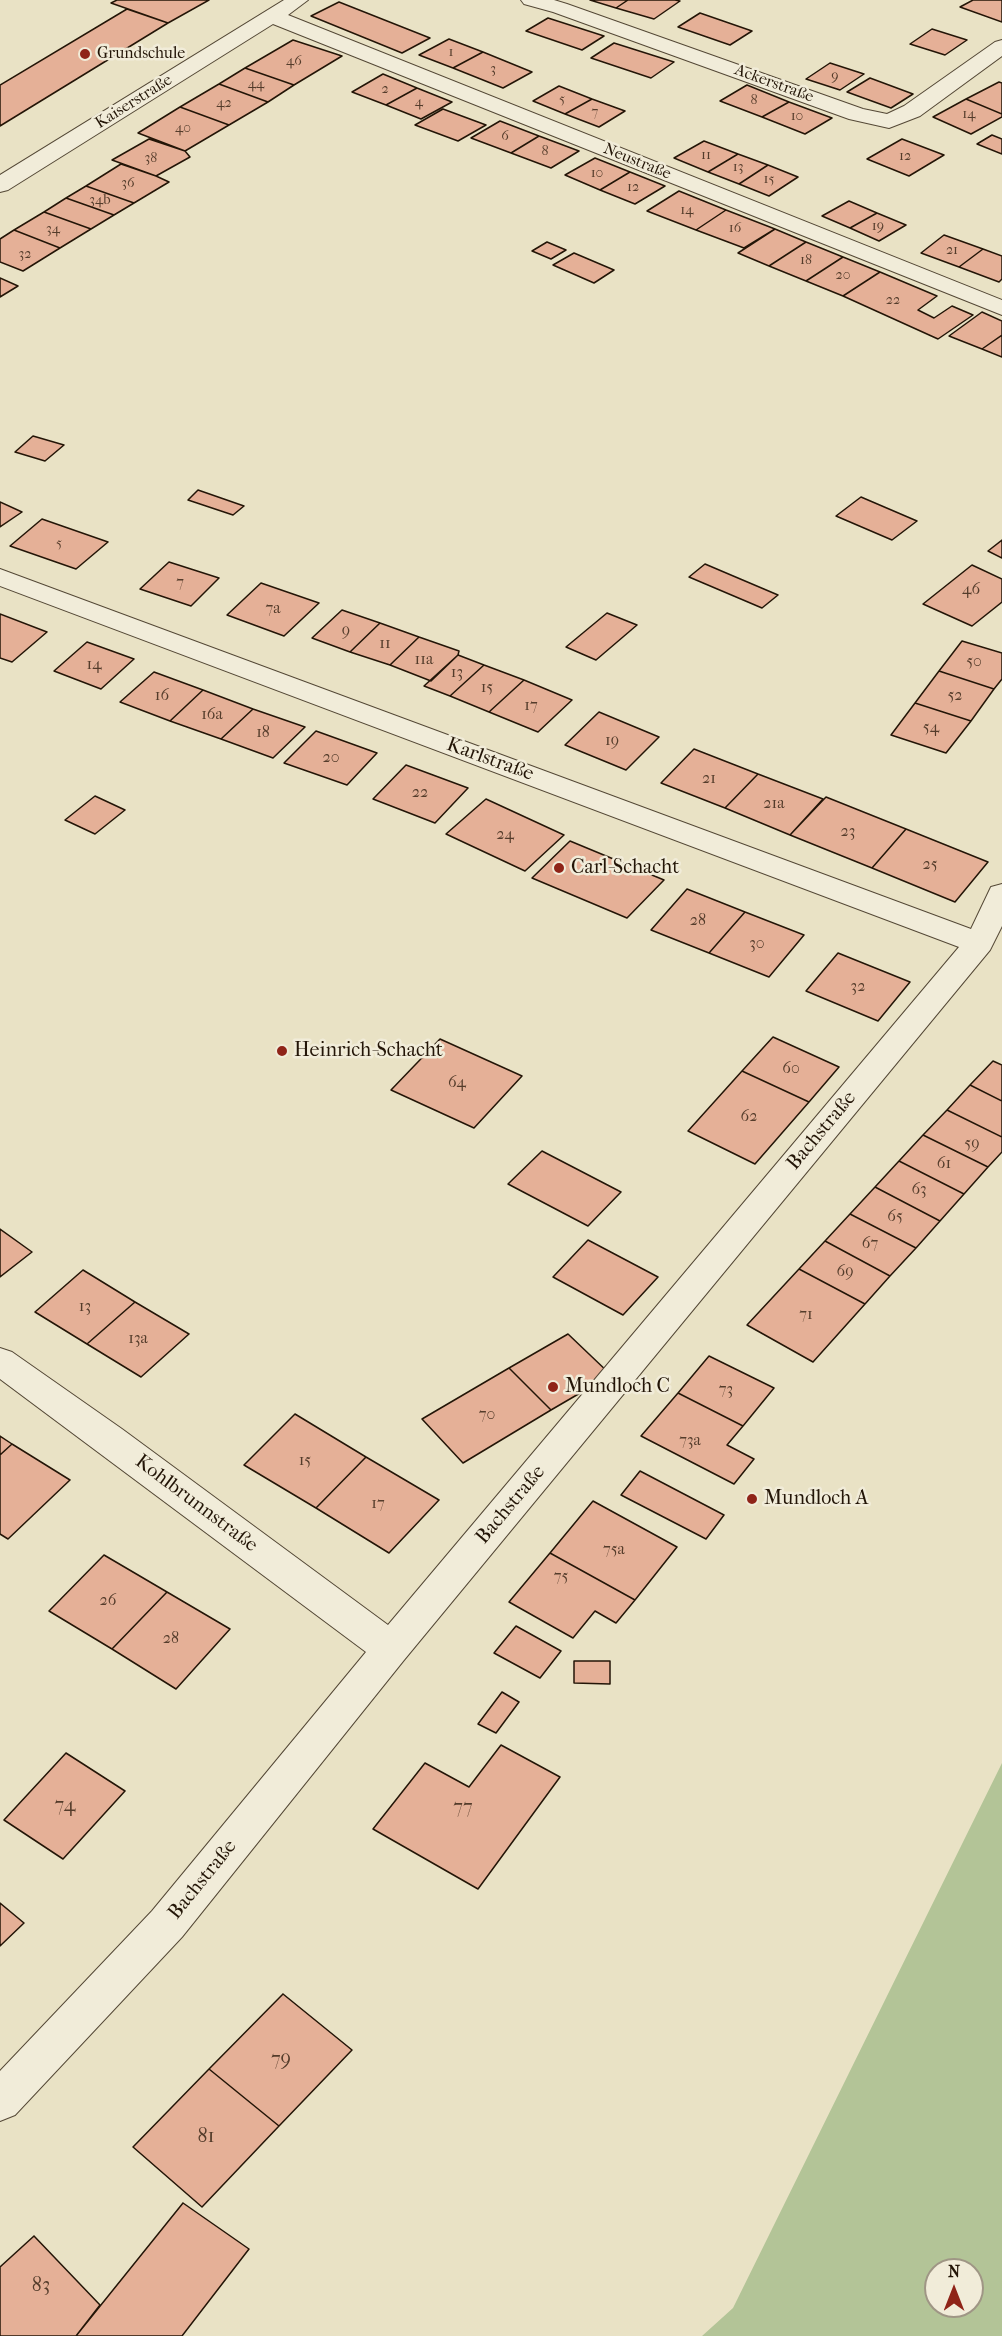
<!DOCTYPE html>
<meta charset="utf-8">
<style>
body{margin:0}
#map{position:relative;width:1002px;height:2336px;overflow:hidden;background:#e9e2c5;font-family:"IM FELL French Canon",serif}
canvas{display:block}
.north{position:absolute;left:924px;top:2258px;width:60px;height:60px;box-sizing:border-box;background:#f1ecd9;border:2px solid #9f9685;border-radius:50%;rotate:0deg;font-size:16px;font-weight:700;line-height:24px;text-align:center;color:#231507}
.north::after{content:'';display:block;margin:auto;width:21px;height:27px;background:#8f2418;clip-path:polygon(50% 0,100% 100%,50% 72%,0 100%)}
</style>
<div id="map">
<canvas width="1002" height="2336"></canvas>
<div class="north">N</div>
</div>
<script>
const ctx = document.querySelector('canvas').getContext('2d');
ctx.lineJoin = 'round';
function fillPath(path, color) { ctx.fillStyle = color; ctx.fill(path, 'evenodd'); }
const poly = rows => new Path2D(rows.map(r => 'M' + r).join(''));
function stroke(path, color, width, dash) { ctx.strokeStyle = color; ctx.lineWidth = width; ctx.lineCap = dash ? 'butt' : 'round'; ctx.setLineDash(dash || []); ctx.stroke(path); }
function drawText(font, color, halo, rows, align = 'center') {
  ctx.font = font + ' "IM FELL French Canon",serif'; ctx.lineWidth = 5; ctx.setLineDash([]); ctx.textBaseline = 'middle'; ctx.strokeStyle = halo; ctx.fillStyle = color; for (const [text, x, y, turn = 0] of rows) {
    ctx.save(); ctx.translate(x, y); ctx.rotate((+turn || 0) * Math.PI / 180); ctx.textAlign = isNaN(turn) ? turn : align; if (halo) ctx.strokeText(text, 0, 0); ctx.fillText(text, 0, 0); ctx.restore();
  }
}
fillPath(poly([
 [1002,1763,1002,2336,702,2336,733,2308],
 [936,2270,972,2270,972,2306,936,2306]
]), '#b3c497');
const building = poly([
 [117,0,209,0,168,23,111,3,117,0],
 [590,0,628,0,616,8,590,0],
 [628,0,675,0,680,1,654,19,616,8,628,0],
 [973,0,1002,0,1002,22,960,7,973,0],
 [339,2,430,38,402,53,311,16,339,2],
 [127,9,168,23,0,126,0,85,127,9],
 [700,13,752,31,730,45,678,27,700,13],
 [548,18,604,36,582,50,526,31,548,18],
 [932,29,967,40,945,55,910,44,932,29],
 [449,39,483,52,453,68,419,55,449,39],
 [293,40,342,56,294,85,245,68,293,40],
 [614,43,674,62,651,78,591,58,614,43],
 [483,52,532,72,503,88,453,68,483,52],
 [830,63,864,74,840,90,806,79,830,63],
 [245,68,294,85,268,102,219,84,245,68],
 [383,74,417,88,386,105,352,92,383,74],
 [870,78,913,94,891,108,847,92,870,78],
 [999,82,1002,83,1002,114,966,99,999,82],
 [219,84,268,102,229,125,180,107,219,84],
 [747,85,789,102,762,117,720,101,747,85],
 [559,86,592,99,565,114,533,101,559,86],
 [417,88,452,102,421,119,386,105,417,88],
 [592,99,625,111,599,127,565,114,592,99],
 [966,99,1002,114,1002,117,971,134,933,117,966,99],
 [789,102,832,118,805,134,762,117,789,102],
 [180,107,229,125,185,151,138,133,180,107],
 [443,109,486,125,458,141,415,125,443,109],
 [500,121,539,136,511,153,471,138,500,121],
 [992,135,1002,139,1002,154,977,144,992,135],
 [539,136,579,151,551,168,511,153,539,136],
 [149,139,185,151,190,157,156,176,112,160,149,139],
 [902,139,944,155,909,176,867,159,902,139],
 [704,141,738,154,708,172,674,158,704,141],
 [738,154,768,165,739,184,708,172,738,154],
 [595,158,630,172,600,190,565,175,595,158],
 [121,164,156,176,169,182,134,203,86,186,121,164],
 [768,165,798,177,769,196,739,184,768,165],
 [630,172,665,186,635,204,600,190,630,172],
 [86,186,134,203,114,215,66,198,86,186],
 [679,191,726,210,696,230,647,211,679,191],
 [66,198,114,215,91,229,44,212,66,198],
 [849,201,877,213,850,228,822,216,849,201],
 [726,210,775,229,744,248,696,230,726,210],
 [44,212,91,229,60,248,14,230,44,212],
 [877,213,906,225,879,241,850,228,877,213],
 [775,229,806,242,769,266,738,253,775,229],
 [14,230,60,248,23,271,0,262,0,239,14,230],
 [944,235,983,249,959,267,921,253,944,235],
 [547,242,566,250,551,259,532,251,547,242],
 [806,242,843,257,806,281,769,266,806,242],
 [983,249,1002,256,1002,279,999,282,959,267,983,249],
 [574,253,614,270,594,283,553,265,574,253],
 [843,257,880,272,843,296,806,281,843,257],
 [880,272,937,296,918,310,934,318,952,306,973,315,938,339,843,296,880,272],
 [0,278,18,286,0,297,0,278],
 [982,312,1002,321,1002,335,982,349,949,336,982,312],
 [1002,335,1002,357,982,349,1002,335],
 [33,436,64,445,45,461,15,452,33,436],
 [198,490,244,506,233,515,188,500,198,490],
 [861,497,917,521,892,540,836,516,861,497],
 [0,502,22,512,0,527,0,502],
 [42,519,108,542,76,569,10,546,42,519],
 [1002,540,1002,558,988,551,1002,540],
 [169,562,219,578,191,606,140,589,169,562],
 [705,564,778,595,762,608,689,577,705,564],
 [972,565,1002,579,1002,602,972,626,923,604,972,565],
 [261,583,319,603,284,636,227,615,261,583],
 [342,610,380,623,350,652,312,638,342,610],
 [607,613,637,625,596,660,566,647,607,613],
 [0,614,47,632,12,662,0,658,0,614],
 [380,623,419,637,390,665,350,652,380,623],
 [419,637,459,651,458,655,431,681,390,665,419,637],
 [962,641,1002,653,1002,679,994,689,939,671,962,641],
 [87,642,134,659,101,689,54,671,87,642],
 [458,655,484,665,450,696,424,686,458,655],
 [484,665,524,680,489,712,450,696,484,665],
 [939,671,994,689,971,721,915,703,939,671],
 [154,672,203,690,170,721,120,702,154,672],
 [524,680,572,700,538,732,489,712,524,680],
 [203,690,253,709,221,739,170,721,203,690],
 [915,703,971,721,946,753,891,735,915,703],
 [253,709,305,727,273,758,221,739,253,709],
 [599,712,659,737,626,770,565,745,599,712],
 [316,731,377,753,347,785,284,763,316,731],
 [694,749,758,774,725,808,661,783,694,749],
 [406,765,468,788,435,823,373,799,406,765],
 [758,774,823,799,790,835,725,808,758,774],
 [95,796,125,810,95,834,65,820,95,796],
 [826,797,906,829,872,868,790,835,826,797],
 [486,799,564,835,525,871,446,834,486,799],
 [906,829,988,862,955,902,872,868,906,829],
 [570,841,664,880,627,918,532,878,570,841],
 [687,889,745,912,709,953,651,930,687,889],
 [745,912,804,935,769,977,709,953,745,912],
 [838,953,910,982,878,1021,806,991,838,953],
 [773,1037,839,1067,809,1102,742,1071,773,1037],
 [440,1039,522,1076,474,1128,391,1090,440,1039],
 [993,1061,1002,1065,1002,1101,970,1085,993,1061],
 [742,1071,809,1102,755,1164,688,1131,742,1071],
 [970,1085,1002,1101,1002,1137,947,1110,970,1085],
 [947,1110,1002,1137,1002,1152,988,1167,923,1135,947,1110],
 [923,1135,988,1167,964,1194,899,1161,923,1135],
 [542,1151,621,1192,588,1226,508,1184,542,1151],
 [899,1161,964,1194,940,1221,875,1187,899,1161],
 [875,1187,940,1221,916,1248,850,1214,875,1187],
 [850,1214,916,1248,890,1276,825,1241,850,1214],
 [0,1229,32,1252,0,1277,0,1229],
 [588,1240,658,1277,623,1315,553,1277,588,1240],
 [825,1241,890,1276,865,1304,799,1269,825,1241],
 [799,1269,865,1304,813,1362,747,1325,799,1269],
 [83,1270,135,1302,87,1344,35,1312,83,1270],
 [135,1302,189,1334,141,1377,87,1344,135,1302],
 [568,1334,611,1375,551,1410,509,1368,568,1334],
 [709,1356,774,1388,743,1426,678,1393,709,1356],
 [509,1368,551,1410,463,1463,422,1419,509,1368],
 [678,1393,743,1426,727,1445,754,1459,734,1484,641,1436,678,1393],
 [295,1414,366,1457,316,1508,244,1465,295,1414],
 [0,1436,12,1444,0,1455,0,1436],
 [12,1444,70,1480,8,1539,0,1534,0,1455,12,1444],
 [366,1457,439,1500,389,1553,316,1508,366,1457],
 [640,1471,724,1515,706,1539,621,1495,640,1471],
 [593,1501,677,1547,635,1600,550,1553,593,1501],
 [550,1553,635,1600,616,1623,595,1611,573,1638,509,1602,550,1553],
 [104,1555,167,1592,112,1649,49,1611,104,1555],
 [167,1592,230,1629,176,1689,112,1649,167,1592],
 [516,1626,561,1651,540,1678,494,1653,516,1626],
 [574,1661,610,1661,610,1684,574,1683,574,1661],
 [502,1692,519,1702,496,1733,478,1724,502,1692],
 [501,1745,560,1777,478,1889,373,1829,425,1763,469,1787,501,1745],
 [66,1753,125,1791,63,1859,4,1820,66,1753],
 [0,1903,24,1923,0,1946,0,1903],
 [283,1994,352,2050,279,2126,209,2069,283,1994],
 [209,2069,279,2126,202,2207,133,2147,209,2069],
 [183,2203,249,2249,182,2336,76,2336,183,2203],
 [34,2236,100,2305,76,2336,0,2336,0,2267,34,2236]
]);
fillPath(building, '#e5b097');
stroke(building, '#231507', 1.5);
const minor = poly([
 [284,0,308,0,288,15,1002,300,1002,315,273,24,8,190,0,192,0,175,284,0],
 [521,0,554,0,567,4,863,109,887,114,904,106,995,42,1002,40,1002,56,920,116,889,128,849,119,553,12,524,4,521,0],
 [0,569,971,929,991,887,1002,884,1002,926,990,950,404,1660,182,1937,15,2115,0,2121,0,2071,152,1911,366,1652,0,1379,0,1348,12,1352,122,1429,388,1625,959,947,0,586,0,569]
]);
stroke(minor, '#544836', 2);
fillPath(minor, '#f1ecd9');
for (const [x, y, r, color] of [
 [85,54,6,"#8f2418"],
 [559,868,6,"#8f2418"],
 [282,1051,6,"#8f2418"],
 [553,1387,6,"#8f2418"],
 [752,1499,6,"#8f2418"]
]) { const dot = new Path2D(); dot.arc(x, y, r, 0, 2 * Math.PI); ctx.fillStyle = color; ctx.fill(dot); stroke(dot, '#f1ecd9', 2); }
drawText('14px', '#543c2b', null, [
 ["1",451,53],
 ["46",294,62],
 ["3",493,70],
 ["9",835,77],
 ["44",256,85],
 ["2",385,90],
 ["5",562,100],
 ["8",754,101],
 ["4",419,103],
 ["42",224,104],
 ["7",595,113],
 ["14",969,115],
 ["10",797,117],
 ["40",183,129],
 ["6",505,137],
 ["8",545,152],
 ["11",706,156],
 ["12",905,157],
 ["38",151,159],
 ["13",738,168],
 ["10",597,174],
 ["15",769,180],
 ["36",128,184],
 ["12",633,188],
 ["34b",100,201],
 ["14",687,211],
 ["19",878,227],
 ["16",735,229],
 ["34",53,230],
 ["21",952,251],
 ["32",25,255],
 ["18",806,261],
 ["20",843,276],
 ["22",893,301],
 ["5",59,544]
]);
drawText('16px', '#231507', '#f1ecd9', [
 ["Grundschule",97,54]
], 'left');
drawText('16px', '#231507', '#f1ecd9', [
 ["Ackerstraße",774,84,20],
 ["Kaiserstraße",134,102,-32],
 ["Neustraße",637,162,22]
]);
drawText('16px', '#543c2b', null, [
 ["7",180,583],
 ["46",971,590],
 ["7a",273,609],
 ["9",346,631],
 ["11",385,644],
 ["11a",424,660],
 ["50",974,662],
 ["14",94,665],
 ["13",457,673],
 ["15",487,688],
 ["16",162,696],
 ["52",955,696],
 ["17",531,706],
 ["16a",212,715],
 ["54",931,728],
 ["18",263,733],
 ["19",612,741],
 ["20",331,758],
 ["21",709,779],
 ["22",420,793],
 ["21a",774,804],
 ["23",848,832],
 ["24",505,835],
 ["25",930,865],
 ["28",698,921],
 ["30",757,944],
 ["32",858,987],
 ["60",791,1069],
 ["64",457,1083],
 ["62",749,1117],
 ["59",972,1144],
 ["61",944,1164],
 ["63",919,1190],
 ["65",895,1217],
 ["67",870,1244],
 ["69",845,1272],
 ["13",85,1307],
 ["71",806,1315],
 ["13a",138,1339],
 ["73",726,1390],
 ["70",487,1415],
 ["73a",690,1441],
 ["15",305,1461],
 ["17",378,1504],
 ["75a",614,1550],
 ["75",561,1577],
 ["26",108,1601],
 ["28",171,1639]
]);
drawText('20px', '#231507', '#f1ecd9', [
 ["Karlstraße",490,760,20],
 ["Bachstraße",822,1131,-50],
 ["Kohlbrunnstraße",196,1504,37],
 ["Bachstraße",511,1505,-50],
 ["Bachstraße",203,1880,-51]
]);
drawText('20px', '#231507', '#f1ecd9', [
 ["Carl-Schacht",571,868],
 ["Heinrich-Schacht",294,1051],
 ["Mundloch C",565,1387],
 ["Mundloch A",764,1499]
], 'left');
drawText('20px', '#543c2b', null, [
 ["74",65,1806],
 ["77",463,1808],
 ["79",281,2060],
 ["81",206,2137],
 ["83",41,2286]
]);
</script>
